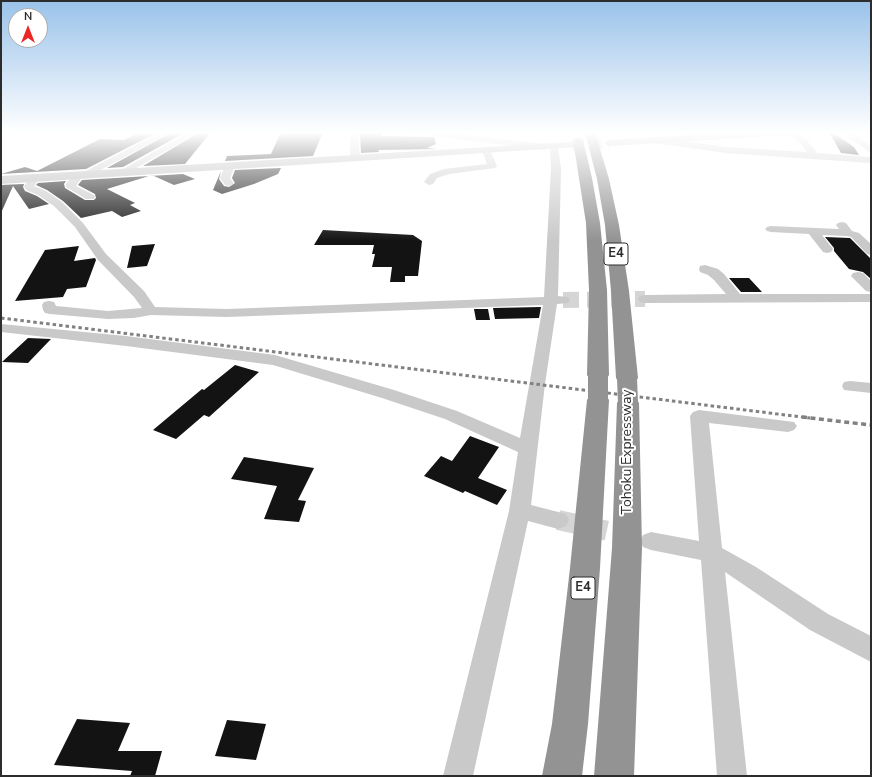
<!DOCTYPE html>
<style>
body{margin:0}
#map{position:relative;width:872px;height:777px;overflow:hidden;background:#fff;font-family:"Nunito Sans",sans-serif}
canvas{display:block}
.frame{position:absolute;inset:0;border:2px solid #2c2c2c;pointer-events:none}
.north{position:absolute;left:8px;top:8px;width:40px;height:40px;box-sizing:border-box;background:#fff;border:1px solid #ababab;border-radius:50%;rotate:0deg;font-size:11px;font-weight:700;line-height:16px;text-align:center;color:#2c2c2c}
.north::after{content:'';display:block;margin:auto;width:14px;height:18px;background:#eb2725;clip-path:polygon(50% 0,100% 100%,50% 72%,0 100%)}
</style>
<div id="map">
<canvas width="872" height="777"></canvas>
<div class="frame"></div>
<div class="north">N</div>
</div>
<script>
const ctx = document.querySelector('canvas').getContext('2d');
ctx.lineJoin = 'round';
function fillPath(path, color) { ctx.fillStyle = color; ctx.fill(path, 'evenodd'); }
const poly = rows => new Path2D(rows.map(r => 'M' + r).join(''));
function stroke(path, color, width, dash) { ctx.strokeStyle = color; ctx.lineWidth = width; ctx.lineCap = dash ? 'butt' : 'round'; ctx.setLineDash(dash || []); ctx.stroke(path); }
function drawText(font, color, halo, rows, align = 'center') {
  ctx.font = font + ' "Nunito Sans",sans-serif'; ctx.lineWidth = 4; ctx.setLineDash([]); ctx.textBaseline = 'middle'; ctx.strokeStyle = halo; ctx.fillStyle = color; for (const [text, x, y, turn = 0] of rows) {
    ctx.save(); ctx.translate(x, y); ctx.rotate((+turn || 0) * Math.PI / 180); ctx.textAlign = isNaN(turn) ? turn : align; if (halo) ctx.strokeText(text, 0, 0); ctx.fillText(text, 0, 0); ctx.restore();
  }
}
fillPath(poly([
 [141,132,158,132,86,169,1,174,25,167,37,171,100,139,124,140],
 [172,132,186,132,123,167,107,168],
 [200,132,211,132,185,164,143,166],
 [281,132,323,132,313,156,225,161,227,156,271,154],
 [829,132,832,132,854,147,859,155,841,153],
 [360,133,382,133,381,136,434,137,436,144,427,148,437,149,378,150,379,152,361,153],
 [281,168,278,174,254,184,222,194,213,190,221,171,219,179,224,186,229,187,235,183,232,178,235,170],
 [183,174,195,179,174,185,154,176,149,176,107,189,135,203,130,205,141,211,122,217,112,211,81,218,63,201,47,190,36,185,38,183,66,181,64,184,65,188,85,200,94,200,96,198,95,194,78,185,82,180],
 [24,184,23,187,25,191,37,196,49,204,29,209,13,186,1,213,1,185],
 [323,230,413,235,422,241,418,276,405,276,405,282,390,282,392,267,372,267,375,254,372,254,374,245,314,245],
 [825,237,850,238,871,259,871,279,863,272,849,269,834,251,834,248],
 [155,244,147,266,127,268,132,246],
 [79,246,74,261,95,258,96,260,86,287,67,289,63,297,15,301,45,250],
 [729,278,749,278,762,292,741,292],
 [541,307,539,318,495,319,493,308],
 [474,309,488,309,490,320,476,320],
 [28,338,51,339,28,363,2,362],
 [235,365,259,372,209,417,204,415,176,439,153,430,202,389,204,390],
 [470,436,499,447,478,478,507,490,497,505,465,491,463,493,424,476,441,456,452,461],
 [244,457,314,468,298,500,306,501,299,522,264,519,277,486,231,479],
 [77,719,130,723,118,751,162,751,155,776,130,776,132,771,54,765],
 [227,720,266,724,256,760,215,756]
]), '#131313');
stroke(poly([
 [563,300,645,299]
]), '#d5d5d5', 16, [16, 8]);
stroke(poly([
 [558,520,635,537]
]), '#d5d5d5', 20, [20, 10]);
stroke(poly([
 [572,145,609,143]
]), '#d5d5d5', 12, [12, 6]);
fillPath(poly([
 [161,132,171,132,88,177,82,177,76,186,94,195,95,197,94,199,86,199,66,187,66,184,75,173,82,173,161,132],
 [189,132,199,132,124,175,121,176,116,173,189,132],
 [350,132,358,132,360,158,355,161,350,158,350,132],
 [398,132,440,132,545,144,549,147,545,150,427,135,402,134,398,132],
 [785,132,795,132,806,139,817,153,871,157,871,163,726,153,654,143,650,140,654,137,726,147,807,152,800,143,785,132],
 [841,132,851,132,871,146,871,153,841,132],
 [866,132,871,132,871,134,867,134,866,132],
 [554,144,558,147,561,168,558,296,568,297,570,300,568,303,557,304,545,384,531,505,566,514,569,520,566,526,558,529,528,521,473,776,443,776,509,511,518,452,445,419,382,398,273,365,126,346,1,332,1,324,126,336,275,355,394,390,457,411,520,438,543,305,227,317,151,315,134,318,108,319,50,314,45,313,43,310,42,305,44,302,49,301,54,302,56,306,108,311,142,308,134,297,98,260,75,227,54,206,38,195,26,190,24,186,32,176,38,176,40,178,34,186,46,191,62,202,83,223,106,254,144,291,155,307,227,309,544,297,551,168,550,147,554,144],
 [486,147,490,150,497,166,495,168,449,174,437,178,433,184,429,185,424,182,430,174,444,169,487,164,482,150,486,147],
 [230,163,235,166,230,178,234,183,229,186,225,185,220,178,225,166,230,163],
 [842,222,846,223,852,231,859,233,871,244,871,255,867,254,851,237,847,236,822,235,833,249,831,252,827,253,823,252,809,234,771,232,767,231,765,229,767,227,771,226,839,229,836,225,838,223,842,222],
 [705,265,718,269,724,274,740,294,871,294,871,302,645,303,640,302,638,299,640,296,645,295,726,294,714,280,708,275,700,272,699,269,700,266,705,265],
 [858,272,863,273,871,281,871,292,866,291,851,276,853,273,858,272],
 [850,381,871,383,871,393,844,390,842,386,844,382,850,381],
 [699,410,794,422,797,426,794,430,788,432,709,423,722,548,756,567,828,614,871,636,871,662,810,630,725,572,747,776,717,776,701,560,651,550,643,547,640,541,643,535,651,532,699,541,690,416,693,412,699,410]
]), '#c9c9c9');
fillPath(poly([
 [735,132,794,132,789,135,609,146,603,143,609,140,735,132],
 [572,142,578,145,576,147,1,184,1,176,572,142]
]), '#b6b6b6');
fillPath(poly([
 [585,132,595,132,609,179,619,225,629,291,638,378,635,383,627,385,619,383,616,378,611,291,605,225,597,179,585,132],
 [578,137,583,140,592,178,600,223,607,290,609,375,606,380,598,382,590,380,587,375,589,290,586,223,573,140,578,137],
 [598,393,606,395,609,400,600,568,588,724,582,776,542,776,552,724,570,568,587,400,590,395,598,393],
 [628,396,636,398,639,403,642,548,634,776,594,776,612,548,617,403,620,398,628,396]
]), '#939393');
stroke(poly([
 [1,318,810,418]
]), '#818181', 3, [3.5, 3]);
stroke(poly([
 [802,417,871,425]
]), '#818181', 3.5, [5, 3.5]);
stroke(poly([
 [598,375,598,400],
 [627,378,628,403]
]), '#939393', 20);
const sky = ctx.createLinearGradient(0, 0, 0, 241);
sky.addColorStop(0, '#99c2ea');
sky.addColorStop(0.55, '#fff');
sky.addColorStop(1, '#ffffff00');
ctx.fillStyle = sky;
ctx.fillRect(0, 0, 872, 241);
for (const [x, y, w] of [
 [616,254,24],
 [583,588,24]
]) { const box = new Path2D(); box.roundRect(x - w / 2, y - 11, w, 22, 3); ctx.fillStyle = '#fff'; ctx.fill(box); stroke(box, '#2c2c2c', 1); }
drawText('bold 13px', '#2c2c2c', null, [
 ["E4",616,254],
 ["E4",583,588]
]);
drawText('14px', '#2c2c2c', '#fff', [
 ["Tohoku Expressway",628,452,-90]
]);
</script>
